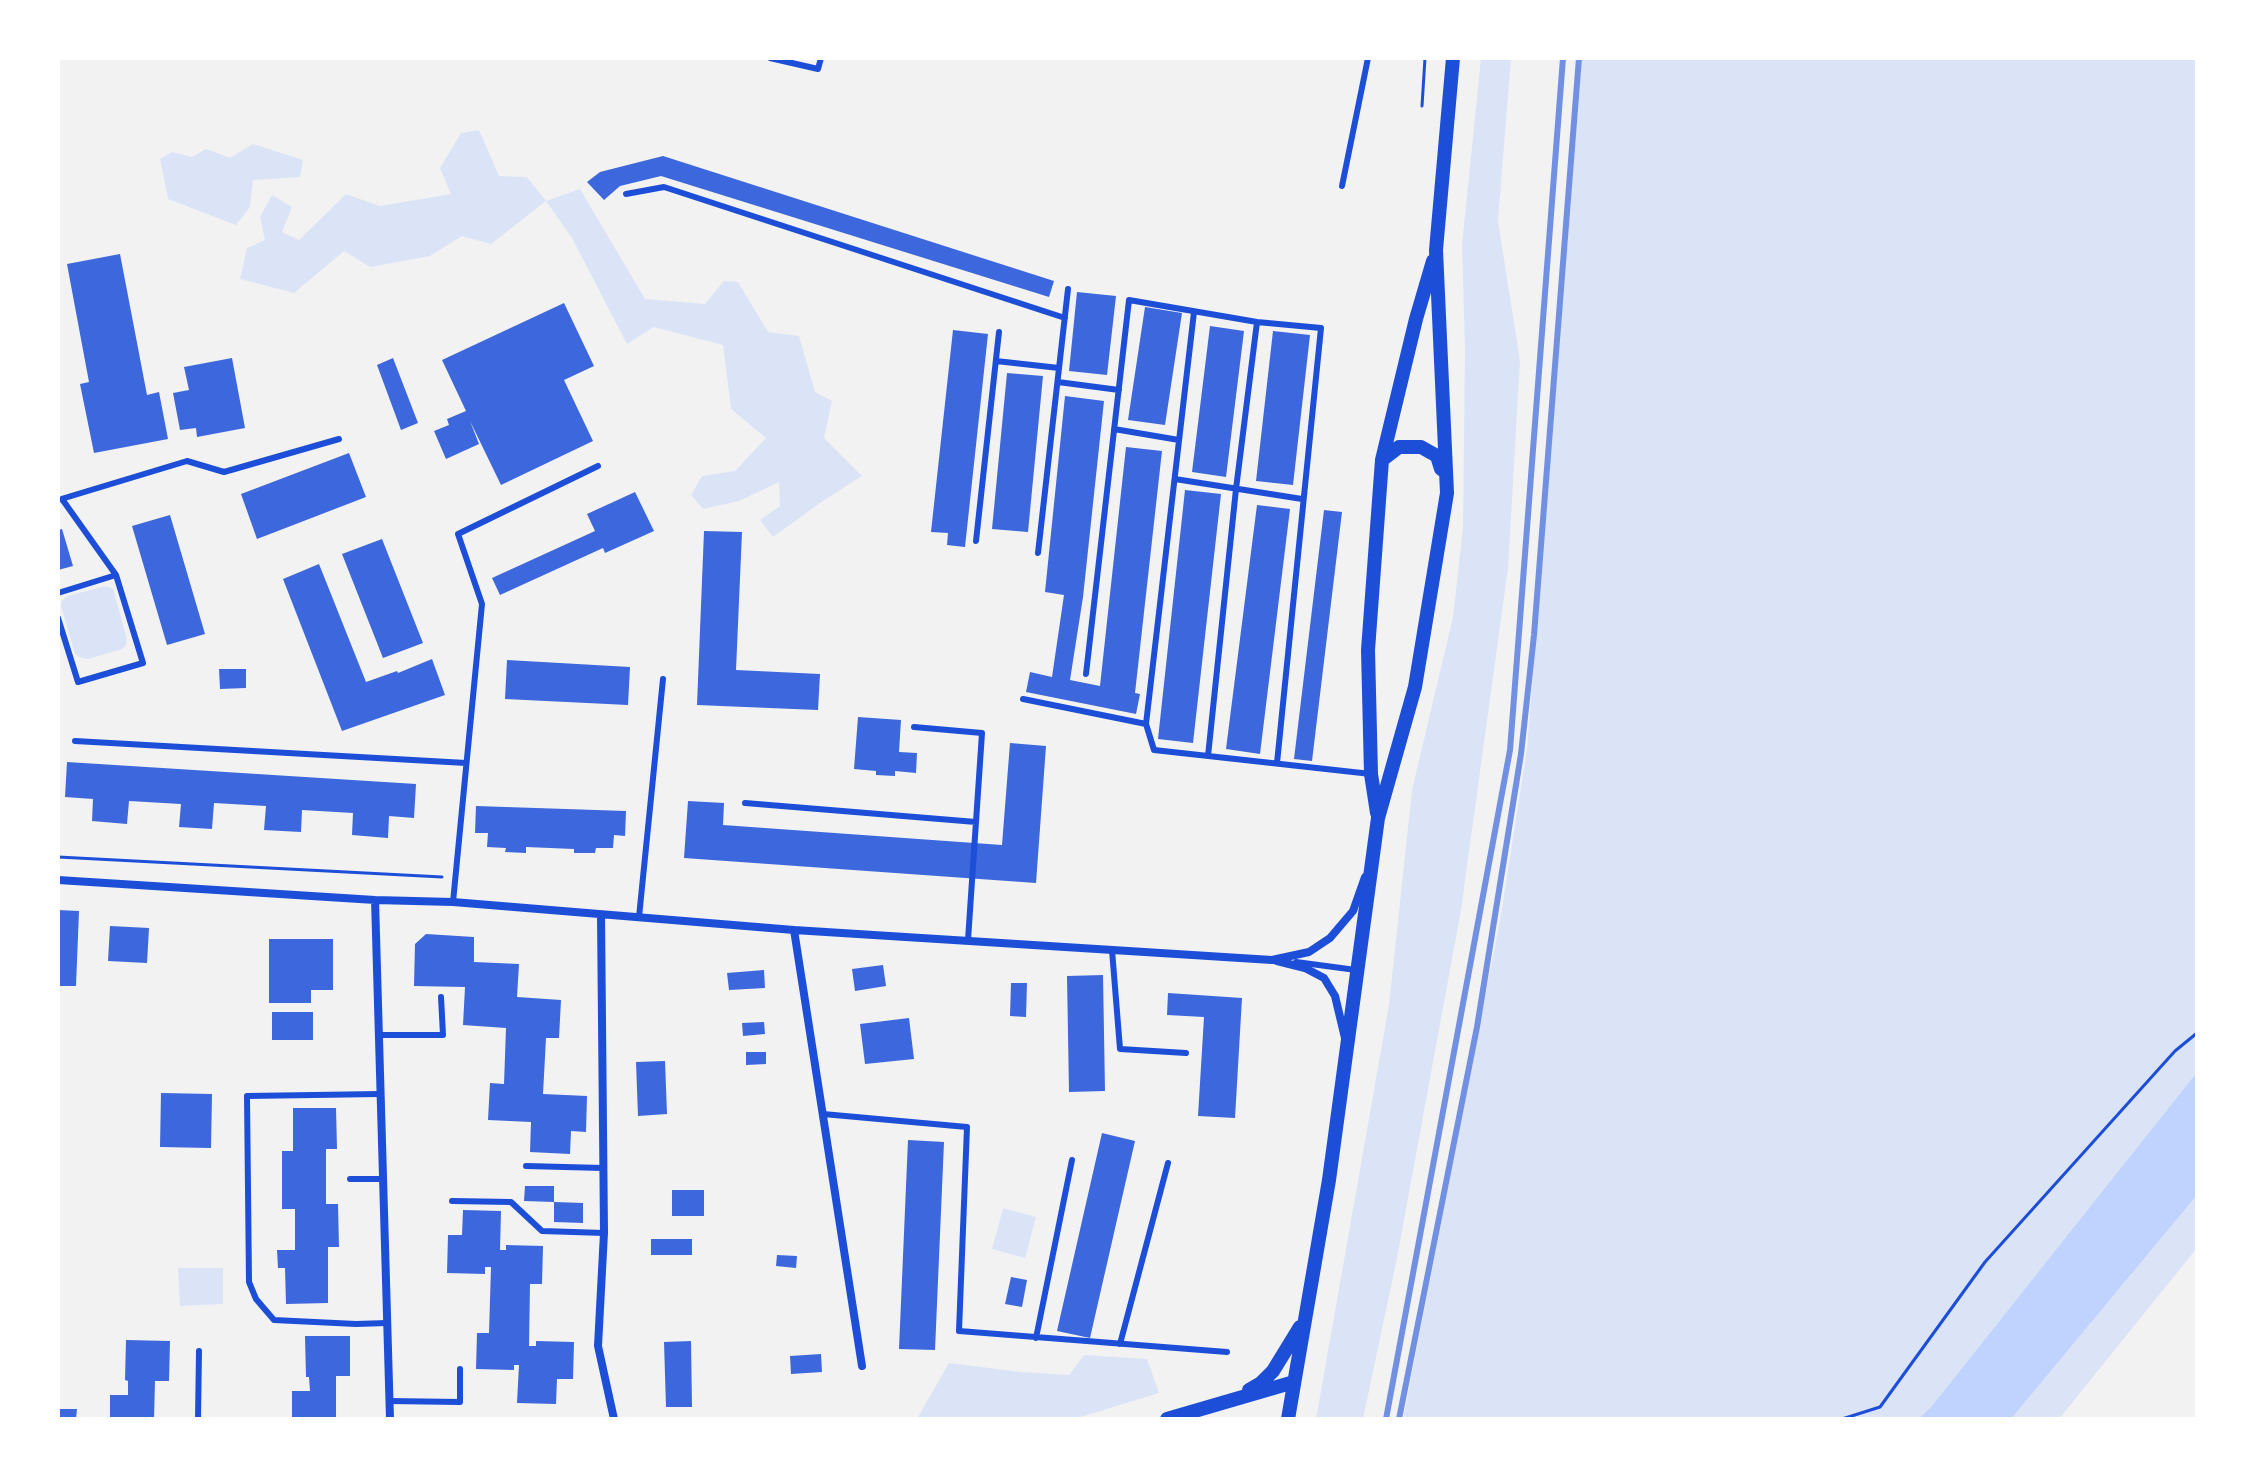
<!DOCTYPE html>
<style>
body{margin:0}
#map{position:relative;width:2255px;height:1477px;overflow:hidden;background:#f2f2f2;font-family:"Sofia Sans Condensed",sans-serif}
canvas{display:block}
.frame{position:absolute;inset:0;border:60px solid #fff;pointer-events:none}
</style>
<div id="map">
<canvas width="2255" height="1477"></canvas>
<div class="frame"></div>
</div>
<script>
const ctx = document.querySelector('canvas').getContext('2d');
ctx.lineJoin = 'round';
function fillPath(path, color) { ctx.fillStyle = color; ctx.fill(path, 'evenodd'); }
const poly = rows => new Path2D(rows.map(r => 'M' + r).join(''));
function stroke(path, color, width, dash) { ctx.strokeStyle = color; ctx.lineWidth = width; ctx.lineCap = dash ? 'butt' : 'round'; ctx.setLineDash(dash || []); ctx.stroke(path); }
fillPath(poly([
 [1481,58,1511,58,1498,221,1520,361,1508,568,1461,910,1397,1258,1363,1419,1316,1419,1389,1005,1412,790,1453,617,1463,527,1465,348,1462,245],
 [1582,58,2197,58,2197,1072,1931,1407,1918,1419,1403,1419,1500,920,1527,749],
 [479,130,499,176,527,177,546,201,580,189,645,299,705,304,724,281,738,282,768,332,799,336,815,392,832,401,824,438,862,476,823,501,773,537,760,520,780,506,779,482,739,501,703,509,691,495,702,476,735,471,766,438,731,409,723,345,654,327,627,344,572,238,546,201,491,244,462,236,430,256,370,267,344,251,294,293,240,279,247,248,265,240,260,217,272,195,292,207,282,232,299,240,346,194,380,206,451,194,440,168,461,133],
 [253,144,303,160,300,177,253,180,250,207,236,225,168,199,160,159,172,152,192,157,206,149,230,158],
 [106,586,113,589,127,639,126,645,122,649,88,659,81,658,75,654,61,606,62,601,67,596],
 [2197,1195,2197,1248,2059,1419,2011,1419],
 [1003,1208,1036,1217,1025,1258,992,1249],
 [178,1268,223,1268,223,1304,180,1306],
 [1084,1355,1147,1359,1159,1393,1074,1419,917,1419,949,1363,1021,1372,1069,1375]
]), '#dbe4f7');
fillPath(poly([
 [2197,1072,2197,1195,2011,1419,1918,1419,1931,1407]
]), '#bfd3fe');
fillPath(poly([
 [663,156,1054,281,1049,297,661,176,620,186,604,200,587,182,600,172],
 [120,254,147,395,159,392,168,439,94,453,80,384,89,382,67,264],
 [1077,292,1116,296,1107,375,1069,371],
 [564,303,594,366,564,380,593,441,501,485,470,421,479,444,446,459,434,431,449,425,447,419,466,411,442,360],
 [1145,307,1182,313,1165,425,1128,420],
 [1210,326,1244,331,1226,477,1192,472],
 [953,330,988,334,965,547,947,545,948,533,931,532],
 [1273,331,1310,335,1293,485,1256,481],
 [232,358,245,428,197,437,196,428,180,430,173,393,189,390,184,367],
 [393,358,418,423,401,430,377,365],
 [1007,373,1043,376,1028,532,992,529],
 [1065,396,1104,401,1083,597,1070,680,1100,686,1126,447,1162,451,1135,693,1140,694,1136,714,1026,692,1030,672,1052,677,1064,595,1045,592],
 [349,453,366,497,257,539,241,494],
 [1185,490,1221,494,1193,743,1158,739],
 [635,492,654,531,605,553,603,548,500,595,492,578,595,531,587,514],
 [1257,505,1290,509,1260,754,1226,749],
 [1324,510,1342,512,1312,761,1294,759],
 [170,515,205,634,167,645,132,526],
 [62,529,73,566,58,570,58,530],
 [704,531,742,532,736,670,820,674,818,710,697,705],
 [382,539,423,643,383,658,342,554],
 [319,564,366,682,397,671,398,673,432,659,445,695,342,731,283,579],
 [507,660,630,667,628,705,505,699],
 [219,669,246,669,246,688,220,689],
 [858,717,901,720,899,752,917,753,916,773,895,771,895,776,876,775,876,771,854,769],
 [1010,743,1046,746,1036,883,684,858,688,801,724,803,723,825,1002,845],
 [67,762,416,784,414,818,389,816,388,838,352,835,353,813,302,810,301,832,264,830,266,806,214,803,212,829,179,827,181,804,129,801,127,824,92,821,93,799,65,797],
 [476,806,626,811,625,836,614,835,613,848,596,848,595,853,574,853,574,849,526,847,526,853,505,852,506,848,487,847,488,833,475,833],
 [58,910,79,911,76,986,58,986],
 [110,926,149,928,147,963,108,961],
 [426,934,474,937,474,962,519,964,517,997,561,1000,559,1038,546,1038,543,1094,587,1096,586,1132,571,1131,570,1154,530,1152,531,1122,488,1120,490,1083,504,1084,506,1028,463,1025,465,987,414,986,415,944],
 [269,939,333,939,333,990,311,990,311,1003,269,1003],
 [883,965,886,986,855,991,852,969],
 [764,970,765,988,729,990,727,973],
 [1103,975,1105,1091,1069,1092,1067,976],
 [1011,983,1027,983,1026,1017,1010,1016],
 [1168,993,1242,998,1235,1118,1198,1116,1204,1017,1167,1015],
 [272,1012,313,1012,313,1040,272,1040],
 [909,1018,914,1059,865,1064,860,1024],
 [764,1022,765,1034,743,1036,742,1023],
 [746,1052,766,1052,766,1064,746,1065],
 [665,1061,667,1114,638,1116,636,1062],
 [161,1093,212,1094,211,1148,160,1147],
 [293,1108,336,1108,337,1149,326,1149,326,1204,338,1204,339,1247,328,1247,328,1303,286,1304,285,1268,278,1268,277,1250,295,1250,295,1209,282,1209,282,1151,293,1151],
 [1102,1133,1135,1141,1090,1338,1057,1331],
 [908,1140,944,1142,935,1350,899,1349],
 [525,1186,554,1186,554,1202,524,1201],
 [672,1190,704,1190,704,1216,672,1216],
 [554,1202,583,1203,583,1223,554,1222],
 [463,1210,501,1211,500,1250,506,1250,506,1245,543,1246,542,1284,530,1284,529,1346,536,1346,536,1341,574,1342,573,1379,557,1379,556,1404,517,1403,519,1365,514,1365,514,1370,476,1369,477,1333,489,1333,491,1267,485,1267,485,1274,447,1273,448,1235,462,1235],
 [651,1239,692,1239,692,1255,651,1255],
 [777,1255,797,1256,796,1268,776,1266],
 [1011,1277,1027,1280,1022,1307,1005,1304],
 [305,1336,350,1336,350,1376,336,1376,336,1419,292,1419,292,1391,310,1391,309,1377,306,1377],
 [126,1340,170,1341,169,1381,155,1381,154,1419,110,1419,110,1395,128,1395,128,1381,125,1380],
 [691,1341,692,1407,666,1407,664,1342],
 [821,1354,822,1372,791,1374,790,1356],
 [58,1409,77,1409,76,1419,58,1419]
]), '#3d67dc');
stroke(poly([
 [1422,106,1425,58],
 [58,857,442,877],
 [1842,1419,1880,1407,1985,1262,2175,1051,2197,1033]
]), '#1d4ed8', 3);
stroke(poly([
 [770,58,818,69,821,58],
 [1342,186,1368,58],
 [626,194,664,187,1065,318],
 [996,361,1059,368],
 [1058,382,1119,390],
 [1114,429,1179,440],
 [1175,479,1302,499],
 [58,500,187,461,224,472,339,439],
 [976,541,999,332],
 [1038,553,1068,289],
 [58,593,116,575],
 [58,618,78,682,143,663,116,575,62,499],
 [1086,674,1129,300,1257,322,1321,328,1277,763],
 [1023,699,1146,724,1154,750,1371,774],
 [1146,724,1194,312],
 [914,727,982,733,968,940],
 [75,741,466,763],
 [1208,756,1236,489,1257,322],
 [745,803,976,822],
 [453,902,482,604,458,534,598,466],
 [639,917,663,679],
 [1112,950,1120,1049,1186,1053],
 [1296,962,1356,970],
 [379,1035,443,1035,441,997],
 [380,1094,247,1096,249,1282,256,1299,274,1320,356,1324,387,1323],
 [823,1114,967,1127,959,1331,1227,1352],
 [526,1166,603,1168],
 [350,1179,383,1179],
 [452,1201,511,1202,542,1231,604,1233],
 [1036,1338,1072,1160],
 [1120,1344,1168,1163],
 [389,1401,460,1402,460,1369],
 [198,1419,199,1351]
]), '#1d4ed8', 6);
stroke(poly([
 [58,880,375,900,453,902,794,930,1272,960,1309,952,1330,938,1353,911,1365,877],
 [375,900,390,1419],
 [601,915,604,1233,598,1346,614,1419],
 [794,930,862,1366],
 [1277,961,1305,968,1324,978,1335,996,1345,1038]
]), '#1d4ed8', 8);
stroke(poly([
 [1382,460,1399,447,1421,447,1437,456,1441,469],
 [1377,813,1371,774,1368,650,1382,460,1416,319,1433,261],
 [1249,1390,1261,1383,1273,1371,1300,1327],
 [1167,1419,1294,1382],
 [1288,1419,1329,1180,1378,818,1415,687,1447,493,1436,250,1453,58]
]), '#1d4ed8', 14);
stroke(poly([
 [1386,1419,1510,750,1563,58],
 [1399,1419,1477,1027,1521,754,1534,635,1579,58]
]), '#7290e2', 6);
</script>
